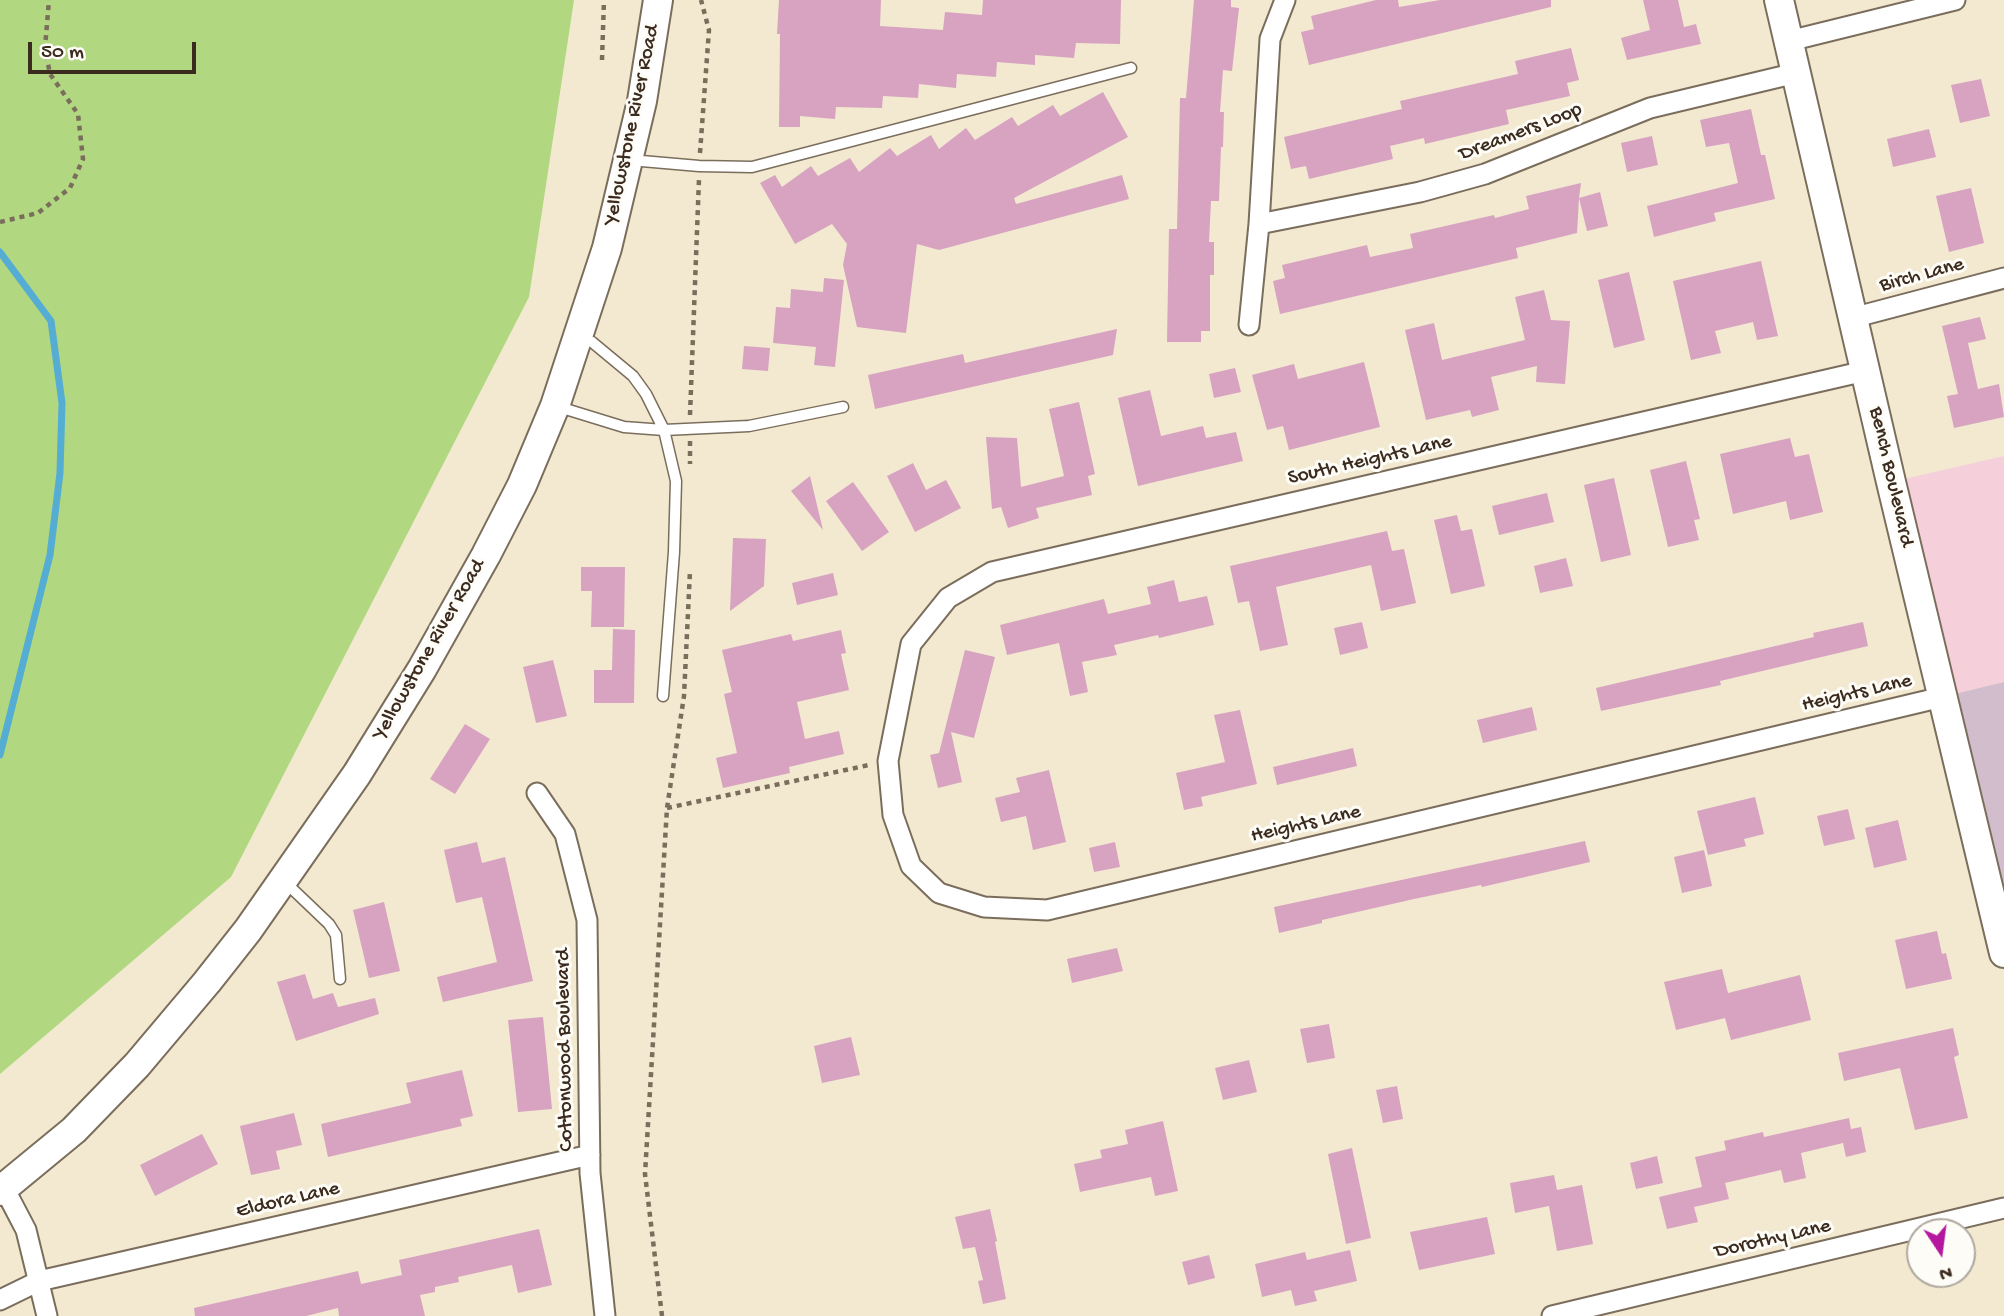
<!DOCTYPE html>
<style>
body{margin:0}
#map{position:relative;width:2004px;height:1316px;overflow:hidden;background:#f2e9d0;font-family:"Gochi Hand",sans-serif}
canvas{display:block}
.north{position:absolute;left:1906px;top:1218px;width:70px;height:70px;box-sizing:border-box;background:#fdfcf7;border:2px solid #afa8a0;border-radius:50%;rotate:167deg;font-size:19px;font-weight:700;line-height:28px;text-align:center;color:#3b2a1e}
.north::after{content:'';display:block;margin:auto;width:24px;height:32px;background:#b5179e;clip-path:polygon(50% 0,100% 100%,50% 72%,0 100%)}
.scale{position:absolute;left:28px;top:42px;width:168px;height:32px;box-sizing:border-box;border:4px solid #3b2a1e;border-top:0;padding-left:9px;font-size:21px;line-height:24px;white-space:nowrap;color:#3b2a1e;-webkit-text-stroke:5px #fdfcf7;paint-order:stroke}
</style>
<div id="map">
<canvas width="2004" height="1316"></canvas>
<div class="north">N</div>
<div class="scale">50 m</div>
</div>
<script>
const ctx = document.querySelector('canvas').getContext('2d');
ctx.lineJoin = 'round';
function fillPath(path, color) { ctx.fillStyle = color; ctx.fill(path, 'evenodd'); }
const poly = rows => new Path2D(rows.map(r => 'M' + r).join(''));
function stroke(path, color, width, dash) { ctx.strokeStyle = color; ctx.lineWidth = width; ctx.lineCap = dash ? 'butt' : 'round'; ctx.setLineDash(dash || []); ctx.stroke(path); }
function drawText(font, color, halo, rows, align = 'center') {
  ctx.font = font + ' "Gochi Hand",sans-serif'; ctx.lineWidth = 6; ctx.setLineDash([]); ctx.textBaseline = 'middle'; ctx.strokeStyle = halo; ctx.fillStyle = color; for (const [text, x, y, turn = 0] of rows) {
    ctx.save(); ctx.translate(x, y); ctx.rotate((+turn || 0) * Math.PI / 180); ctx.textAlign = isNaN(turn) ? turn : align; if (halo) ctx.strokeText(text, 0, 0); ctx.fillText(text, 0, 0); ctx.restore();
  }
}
fillPath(poly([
 [2004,456,2004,682,1942,697,1891,482]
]), '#f5cfda');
fillPath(poly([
 [2004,682,2004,947,1942,697]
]), '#d1bdcb');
fillPath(poly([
 [0,0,574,0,529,297,231,877,0,1074]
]), '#b1d780');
stroke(poly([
 [0,252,51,321,62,403,60,473,50,555,0,755]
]), '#56add3', 7);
fillPath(poly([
 [779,0,881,0,880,26,943,30,945,12,982,15,983,0,1121,0,1120,44,1076,43,1074,58,1035,55,1035,65,997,62,996,77,957,74,956,88,919,84,918,98,883,96,882,108,836,107,835,119,800,116,800,127,779,127,780,34,777,34],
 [1194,0,1231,0,1231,7,1239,8,1232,71,1223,70,1220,112,1224,112,1223,147,1221,147,1219,201,1211,201,1209,242,1214,242,1214,275,1210,275,1210,331,1201,331,1201,342,1167,342,1169,229,1177,229,1180,98,1186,98],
 [1376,0,1398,0,1399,7,1440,0,1551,0,1551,7,1309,65,1301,32,1314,29,1311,16],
 [1643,0,1678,0,1684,27,1696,24,1701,44,1627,60,1621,38,1650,30],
 [1571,48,1579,80,1567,83,1570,96,1506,110,1509,124,1425,144,1424,138,1390,146,1393,159,1309,179,1306,166,1291,169,1284,137,1402,109,1400,101,1518,74,1515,61],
 [1981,79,1990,116,1960,123,1951,85],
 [1103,92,1128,137,1014,198,1016,204,1122,175,1129,199,939,250,917,244,906,333,857,327,843,265,847,244,832,224,795,244,760,183,775,175,782,187,811,166,818,176,850,158,859,172,890,148,897,156,931,135,939,149,966,128,975,140,1012,117,1018,126,1053,105,1060,116],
 [1751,109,1761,155,1765,155,1775,199,1714,213,1716,221,1654,237,1647,206,1738,183,1729,143,1706,147,1700,120],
 [1929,129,1936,157,1893,167,1887,139],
 [1652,136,1658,165,1627,172,1621,143],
 [1581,183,1579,198,1600,192,1608,226,1587,231,1579,198,1577,233,1516,248,1518,258,1280,314,1273,281,1285,278,1282,265,1367,245,1370,257,1413,248,1410,234,1494,215,1495,218,1529,209,1526,196],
 [1971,188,1984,243,1949,252,1936,196],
 [1761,261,1778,336,1757,340,1753,322,1715,331,1721,353,1691,360,1673,281],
 [1629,272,1645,340,1614,348,1598,280],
 [824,278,844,280,835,367,814,365,816,347,773,343,776,307,790,308,791,289,823,292],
 [1544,290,1551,320,1570,321,1565,384,1536,382,1537,366,1491,377,1499,410,1472,417,1470,410,1426,420,1405,330,1434,323,1442,360,1525,340,1515,297],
 [1980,317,1986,339,1968,343,1978,389,1999,384,2004,417,1954,428,1947,396,1958,394,1942,326],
 [1117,329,1113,355,875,409,868,375,963,354,965,363],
 [744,346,770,348,768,371,742,369],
 [1364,362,1380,427,1289,450,1283,426,1267,430,1252,375,1294,364,1298,379],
 [1235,368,1241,392,1214,398,1209,374],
 [1150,390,1161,436,1203,426,1206,438,1236,432,1243,461,1138,486,1118,398],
 [1079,402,1095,474,1088,476,1092,495,1036,508,1039,518,1008,528,1001,507,992,509,986,437,1017,438,1021,487,1064,476,1049,409],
 [1790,438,1795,457,1809,454,1823,512,1790,520,1786,501,1733,514,1720,454],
 [1686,461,1700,519,1694,520,1699,540,1668,547,1650,470],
 [913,463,926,490,946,480,961,508,915,532,887,476],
 [810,476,823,530,791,491],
 [1614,478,1631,555,1601,562,1584,485],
 [853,482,889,532,862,551,826,501],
 [1547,493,1554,522,1499,535,1492,506],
 [1457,515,1461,531,1472,529,1485,586,1451,594,1434,520],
 [1387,531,1392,551,1404,549,1416,603,1381,611,1371,565,1276,587,1288,645,1260,651,1249,601,1238,603,1230,566],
 [733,538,766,539,764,586,730,611],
 [1566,558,1573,586,1540,593,1534,566],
 [581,567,625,567,624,627,591,627,592,591,581,591],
 [833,573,838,595,797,605,792,583],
 [1174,580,1179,602,1207,596,1214,625,1159,638,1158,635,1114,645,1117,655,1082,662,1088,692,1070,696,1059,643,1007,655,1000,625,1104,599,1108,614,1151,604,1147,587],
 [1362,622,1368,648,1340,655,1334,628],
 [1863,622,1868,646,1720,681,1721,685,1601,711,1596,688,1814,637,1813,633],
 [613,629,635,630,634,703,594,703,594,670,612,670],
 [841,630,846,653,841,654,849,690,797,702,805,739,839,731,844,754,789,767,790,773,723,788,716,758,737,753,724,694,732,692,722,650,791,634,793,641],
 [965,650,995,657,974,738,951,732,962,782,938,788,930,755,939,753],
 [553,660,567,716,536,723,523,667],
 [1532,707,1537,730,1483,743,1477,720],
 [1240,710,1257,784,1201,797,1203,806,1184,810,1176,773,1225,762,1214,715],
 [465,724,490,739,455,794,430,779],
 [1353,748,1357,766,1277,785,1273,767],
 [1049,770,1066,842,1033,850,1026,816,1001,822,995,798,1020,792,1016,778],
 [1755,797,1764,834,1744,839,1746,846,1708,855,1697,811],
 [1848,809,1855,839,1824,846,1817,816],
 [1898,820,1907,860,1874,868,1865,828],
 [1585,841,1590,862,1482,887,1481,885,1414,899,1322,920,1322,923,1279,933,1274,907],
 [477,842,482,863,505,857,533,981,443,1002,437,977,497,962,482,897,456,903,444,850],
 [1115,842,1120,867,1094,872,1089,848],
 [1704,850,1712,886,1682,893,1674,857],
 [384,902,400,971,369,978,353,910],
 [1937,931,1942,954,1946,953,1952,979,1906,989,1895,940],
 [1117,948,1123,971,1072,983,1067,959],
 [1722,969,1728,993,1800,975,1811,1020,1731,1040,1725,1018,1676,1030,1664,982],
 [305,974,313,999,333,993,338,1007,375,998,379,1014,296,1041,277,982],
 [543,1017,552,1109,518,1112,508,1020],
 [1329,1024,1335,1058,1307,1063,1300,1029],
 [1953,1028,1959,1055,1954,1057,1968,1118,1915,1130,1900,1068,1844,1081,1838,1053],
 [851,1037,860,1075,822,1083,814,1046],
 [1249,1060,1257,1092,1223,1100,1215,1068],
 [462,1070,473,1116,460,1119,462,1126,328,1157,321,1124,411,1103,406,1083],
 [1397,1086,1403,1119,1383,1123,1376,1090],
 [294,1113,302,1145,276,1151,280,1169,251,1175,240,1126],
 [1849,1118,1851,1129,1861,1127,1866,1152,1846,1157,1843,1143,1801,1153,1806,1178,1784,1183,1781,1170,1725,1183,1729,1199,1694,1207,1698,1222,1667,1229,1659,1197,1702,1187,1695,1157,1726,1150,1724,1141,1763,1132,1764,1137],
 [1163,1121,1178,1191,1155,1196,1151,1177,1080,1192,1074,1164,1102,1158,1100,1150,1128,1144,1125,1130],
 [202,1134,218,1164,155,1196,140,1165],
 [1352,1148,1371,1238,1346,1244,1328,1154],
 [1657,1156,1663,1183,1636,1189,1630,1163],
 [1554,1175,1557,1190,1582,1185,1593,1244,1557,1251,1549,1206,1515,1213,1510,1183],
 [990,1209,997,1241,995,1242,1006,1299,983,1304,978,1281,983,1280,975,1247,963,1249,955,1217],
 [1487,1217,1495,1254,1419,1270,1410,1232],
 [539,1229,552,1285,518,1293,512,1265,458,1277,459,1282,435,1287,435,1292,420,1295,425,1316,339,1316,338,1308,306,1316,195,1316,194,1308,358,1271,361,1284,402,1275,399,1260],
 [1350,1250,1357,1281,1314,1291,1317,1301,1295,1306,1291,1290,1262,1297,1255,1264,1305,1252,1307,1260],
 [1209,1255,1215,1278,1188,1285,1182,1262]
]), '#d7a3c1');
const lane = poly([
 [630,160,699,166,752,167,1131,68],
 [579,337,592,342,633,376,646,394,664,430,676,481,674,552,663,696],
 [559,407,624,427,664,430,749,426,843,407],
 [285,882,329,924,336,935,340,979]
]);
const street = poly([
 [1789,41,1955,0],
 [1259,224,1420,192,1485,174,1650,108,1796,73],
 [1852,318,2004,278],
 [1249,325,1259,224,1270,39,1285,0],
 [1865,371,992,572,948,598,911,644,888,761,893,815,911,866,939,893,984,907,1047,910,1942,697],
 [537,793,565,834,587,920,590,1173,605,1316],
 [4,1188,26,1230,47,1316],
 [0,1300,39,1281,590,1155],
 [1552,1316,2004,1208]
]);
const secondary = poly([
 [1779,0,1891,482,2004,953],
 [0,1191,74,1130,137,1065,207,982,248,930,357,774,422,669,486,555,522,485,555,406,607,248,642,101,658,0]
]);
stroke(lane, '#7b6d5c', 13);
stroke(street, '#7b6d5c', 23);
stroke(secondary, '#7b6d5c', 32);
stroke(poly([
 [602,60,604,0],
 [700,153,709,30,701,0],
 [0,222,38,213,70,188,83,159,78,114,50,74,45,48,49,0],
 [690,415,699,179],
 [690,441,690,464],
 [667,808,869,765],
 [662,1316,645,1174,667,808,684,696,690,571]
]), '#7b6d5c', 4.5, [5, 5]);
stroke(lane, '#fff', 10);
stroke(street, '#fff', 19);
stroke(secondary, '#fff', 28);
drawText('21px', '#3b2a1e', '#fdfcf7', [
 ["Yellowstone River Road",633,125,-78],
 ["Dreamers Loop",1521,133,-21],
 ["Birch Lane",1922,276,-15],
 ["South Heights Lane",1370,461,-13],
 ["Bench Boulevard",1890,477,77],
 ["Yellowstone River Road",430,650,-60],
 ["Heights Lane",1857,694,-13],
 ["Heights Lane",1306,825,-13],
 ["Cottonwood Boulevard",566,1050,-91],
 ["Eldora Lane",288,1201,-13],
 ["Dorothy Lane",1773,1240,-13]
]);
</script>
